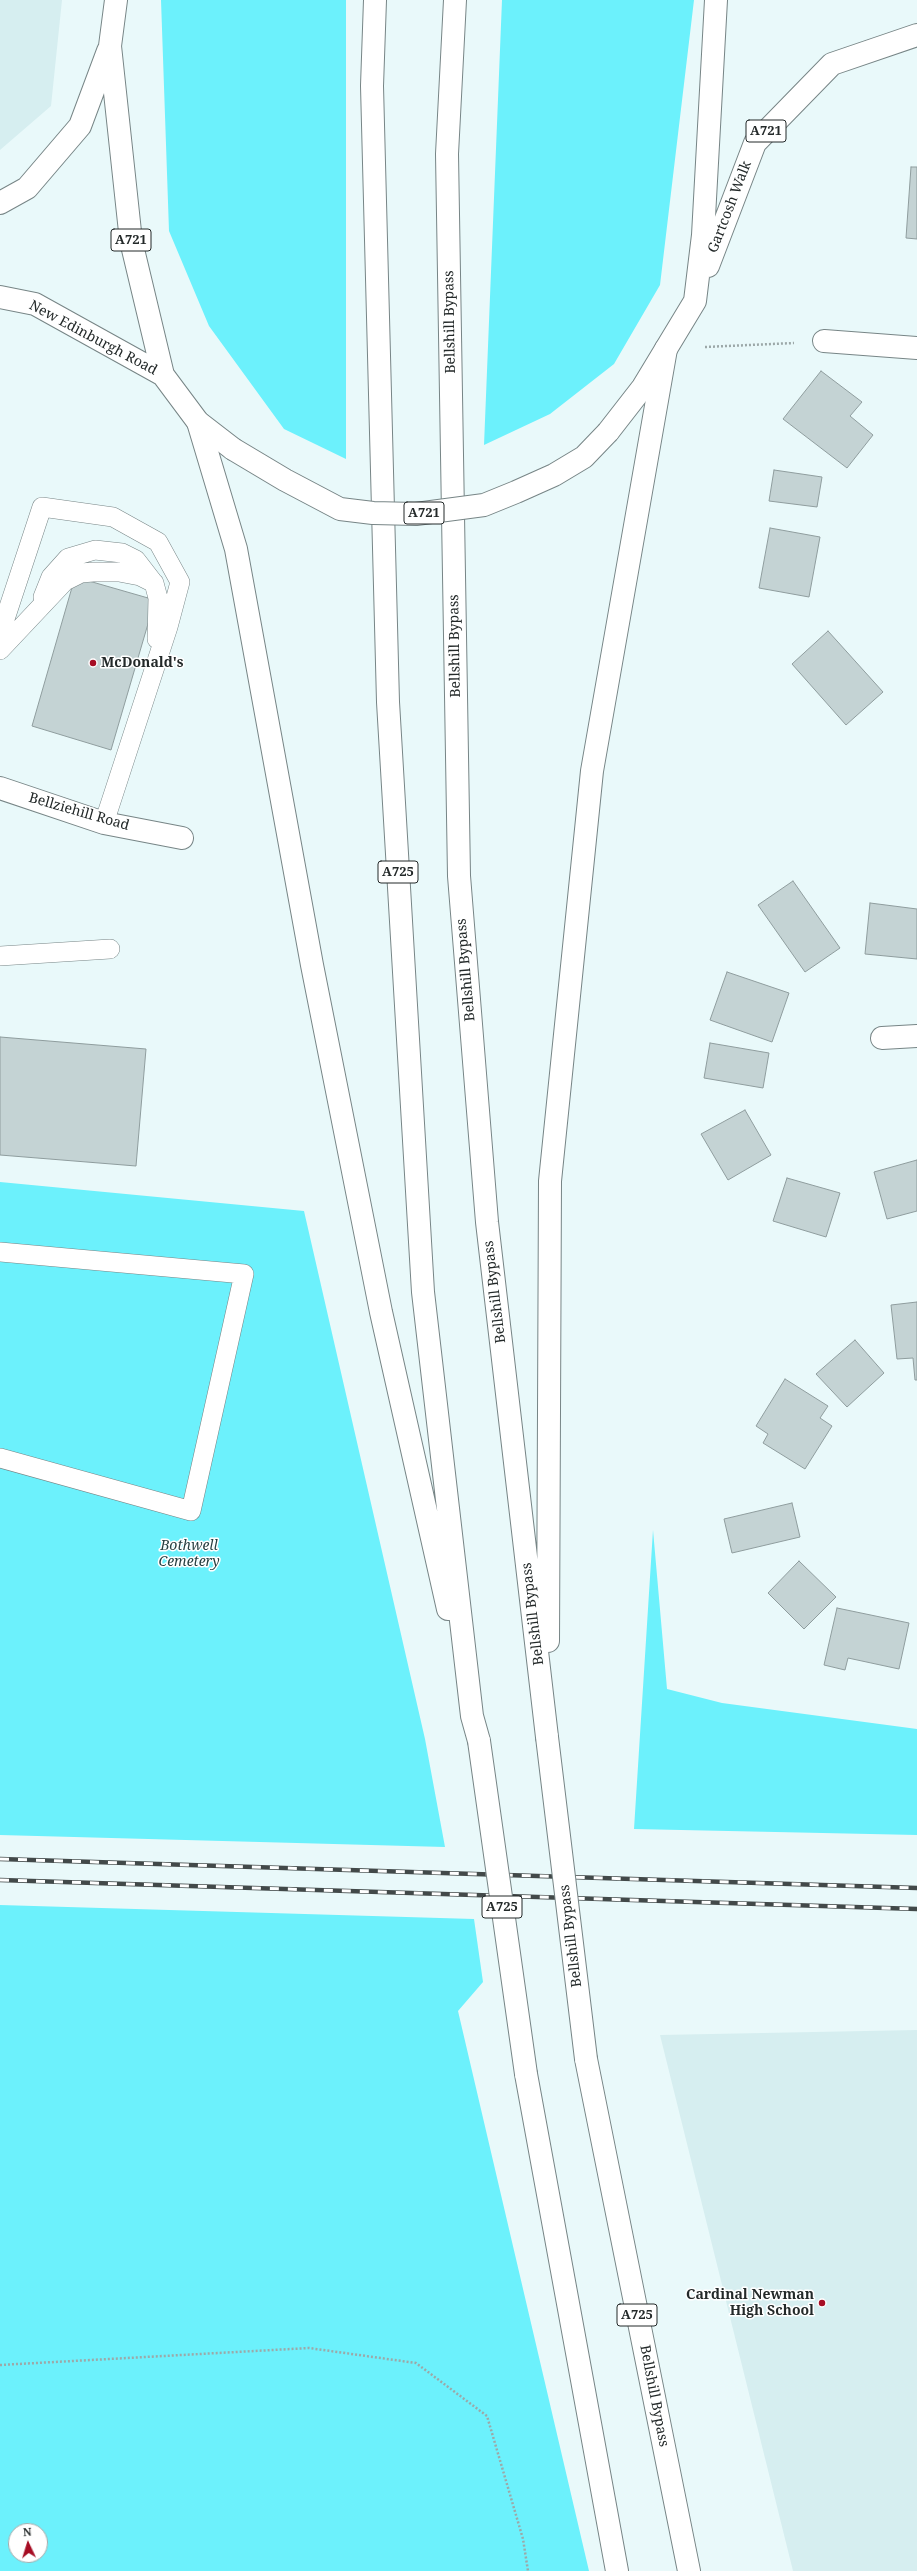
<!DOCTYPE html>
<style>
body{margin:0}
#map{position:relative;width:917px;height:2571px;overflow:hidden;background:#e9f9fa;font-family:"Noto Serif",serif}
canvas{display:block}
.north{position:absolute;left:8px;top:2523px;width:40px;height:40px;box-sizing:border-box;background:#fff;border:1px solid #a7a9a9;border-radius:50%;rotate:356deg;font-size:11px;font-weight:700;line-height:16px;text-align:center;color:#232929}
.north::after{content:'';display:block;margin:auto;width:14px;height:18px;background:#a60d24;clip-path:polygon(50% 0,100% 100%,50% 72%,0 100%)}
</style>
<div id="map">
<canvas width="917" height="2571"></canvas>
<div class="north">N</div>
</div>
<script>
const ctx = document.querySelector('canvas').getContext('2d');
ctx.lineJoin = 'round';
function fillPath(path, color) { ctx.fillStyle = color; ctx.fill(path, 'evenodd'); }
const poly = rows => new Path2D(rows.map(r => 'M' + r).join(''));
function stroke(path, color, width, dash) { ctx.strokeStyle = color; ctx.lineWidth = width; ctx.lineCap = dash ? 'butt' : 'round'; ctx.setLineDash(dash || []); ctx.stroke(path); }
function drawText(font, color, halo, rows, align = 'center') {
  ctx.font = font + ' "Noto Serif",serif'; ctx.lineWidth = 3; ctx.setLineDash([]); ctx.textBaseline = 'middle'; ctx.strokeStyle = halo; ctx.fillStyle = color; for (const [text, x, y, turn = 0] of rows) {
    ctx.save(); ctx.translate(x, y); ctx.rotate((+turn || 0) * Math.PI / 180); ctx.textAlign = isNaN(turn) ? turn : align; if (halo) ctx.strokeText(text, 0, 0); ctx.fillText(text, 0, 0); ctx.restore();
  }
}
fillPath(poly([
 [0,0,62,0,51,106,0,150],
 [917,2030,917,2571,793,2571,660,2035]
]), '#d6eef0');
fillPath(poly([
 [161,0,346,0,346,459,284,429,209,326,169,231],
 [502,0,694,0,660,285,614,364,550,414,484,445],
 [0,1182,304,1211,425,1739,445,1847,0,1835],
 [653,1530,667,1689,722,1703,917,1729,917,1835,634,1829],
 [0,1905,474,1919,483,1982,458,2011,589,2571,0,2571],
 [16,2531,40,2531,40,2555,16,2555]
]), '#6cf1fc');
const building = poly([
 [911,167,917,167,917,239,906,238,911,167],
 [821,371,862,402,850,416,873,435,847,468,783,419,821,371],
 [774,470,822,477,817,507,769,501,774,470],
 [770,528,820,537,809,597,759,588,770,528],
 [75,577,155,600,111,750,32,726,75,577],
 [828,631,883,692,846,725,792,664,828,631],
 [793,881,840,948,805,972,758,905,793,881],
 [870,903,917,909,917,959,865,954,870,903],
 [727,972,789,993,772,1042,710,1020,727,972],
 [0,1037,146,1049,136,1166,0,1155,0,1037],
 [710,1043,769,1053,763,1088,704,1078,710,1043],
 [745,1110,771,1155,728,1180,701,1134,745,1110],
 [917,1160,917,1211,887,1219,874,1172,917,1160],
 [787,1178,840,1193,826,1237,773,1221,787,1178],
 [917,1302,917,1380,915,1380,913,1358,897,1359,891,1305,917,1302],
 [855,1340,884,1373,847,1407,816,1374,855,1340],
 [785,1379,828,1406,820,1418,832,1426,805,1469,763,1443,768,1434,756,1426,785,1379],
 [792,1503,800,1537,732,1553,724,1519,792,1503],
 [799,1561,836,1597,804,1629,768,1593,799,1561],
 [837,1608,909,1623,899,1669,848,1658,845,1670,824,1665,837,1608]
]);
fillPath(building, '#c4d3d4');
stroke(building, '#8f9d9e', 1);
const lane = poly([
 [43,597,51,577,68,558,95,550,122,553,136,560,153,582],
 [0,634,42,507,113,517,158,542,180,582,168,627,104,823],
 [0,650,65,581,81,573,93,572,119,572,140,576,154,583,158,598,157,639],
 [0,956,110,949],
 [0,1252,244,1274,191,1511,0,1458]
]);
const street = poly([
 [824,341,917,348],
 [0,788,104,823,182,838],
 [882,1038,917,1036]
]);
const primary = poly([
 [116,0,110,46,131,241,163,375,198,422,233,449],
 [0,203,27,188,80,126,108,51],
 [708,266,755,143,832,64,917,35],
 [0,297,35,304,163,375],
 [608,432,643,387,695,301,703,235,716,0]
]);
const highway = poly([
 [375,0,372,86,388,702,423,1292,472,1716,479,1741],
 [455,0,447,154,459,876,487,1222,547,1737],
 [198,422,236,549,312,965,381,1312,448,1609],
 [548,1641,550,1181,592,771,666,349],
 [586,2059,689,2571],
 [526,2074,617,2571]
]);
stroke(lane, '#778586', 20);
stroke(street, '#778586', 24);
stroke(primary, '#778586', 24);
stroke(highway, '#778586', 24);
stroke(poly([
 [705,347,794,343],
 [0,2365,309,2348,416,2363,487,2416,523,2539,528,2571]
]), '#9ca8a8', 2.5, [2, 2]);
stroke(lane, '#fff', 19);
stroke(street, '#fff', 22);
stroke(primary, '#fff', 22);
stroke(highway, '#fff', 22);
const rail = poly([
 [0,1859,917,1888],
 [0,1880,917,1909]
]);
stroke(rail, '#424949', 4.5);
stroke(rail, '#fff', 3, [9]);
const primaryBridge = poly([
 [233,449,285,480,340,509,373,513,416,514,484,505,516,492,554,475,584,457,608,432]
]);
const highwayBridge = poly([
 [547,1737,586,2059],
 [479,1741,526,2074]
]);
stroke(primaryBridge, '#778586', 24, []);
stroke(highwayBridge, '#778586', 24, []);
stroke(primaryBridge, '#fff', 22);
stroke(highwayBridge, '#fff', 22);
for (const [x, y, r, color] of [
 [93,663,4,"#a60d24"],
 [822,2303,4,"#a60d24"]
]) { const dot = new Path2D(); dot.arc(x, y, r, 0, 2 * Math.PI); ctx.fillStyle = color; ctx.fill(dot); stroke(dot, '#fff', 1.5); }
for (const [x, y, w] of [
 [766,131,40],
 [131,240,40],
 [424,513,40],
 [398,872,40],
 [502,1907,40],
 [637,2315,40]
]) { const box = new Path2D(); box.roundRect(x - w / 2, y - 11, w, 22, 3); ctx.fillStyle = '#fff'; ctx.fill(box); stroke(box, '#232929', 1); }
drawText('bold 13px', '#232929', null, [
 ["A721",766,131],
 ["A721",131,240],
 ["A721",424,513],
 ["A725",398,872],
 ["A725",502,1907],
 ["A725",637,2315]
]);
drawText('14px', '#232929', '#fff', [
 ["Gartcosh Walk",730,207,-69],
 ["Bellshill Bypass",450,322,-91],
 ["New Edinburgh Road",93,338,28],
 ["Bellshill Bypass",455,646,-91],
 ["Bellziehill Road",79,812,16],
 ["Bellshill Bypass",466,970,-95],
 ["Bellshill Bypass",495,1292,-97],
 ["Bellshill Bypass",533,1614,-97],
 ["Bellshill Bypass",571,1936,-97],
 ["Bellshill Bypass",654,2396,79]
]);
drawText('bold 14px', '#232929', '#fff', [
 ["McDonald's",101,663],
 ["Cardinal Newman",814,2295,"right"],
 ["High School",814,2311,"right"]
], 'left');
drawText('italic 14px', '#263f41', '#fff', [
 ["Bothwell",189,1546],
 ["Cemetery",189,1562]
]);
</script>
